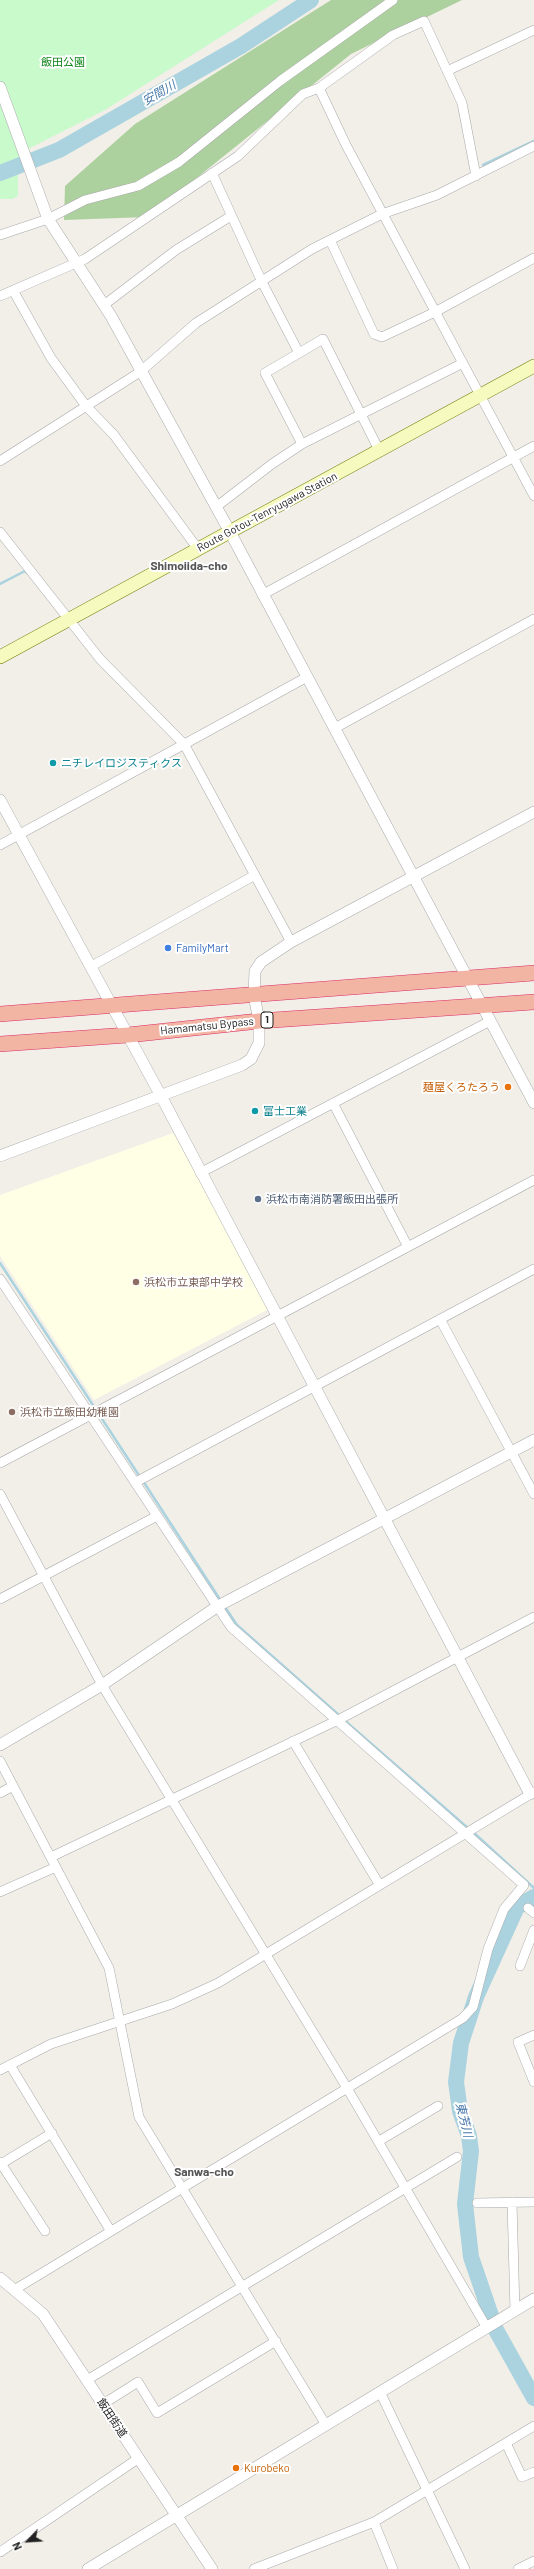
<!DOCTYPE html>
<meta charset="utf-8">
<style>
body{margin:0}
#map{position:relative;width:534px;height:2569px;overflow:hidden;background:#f2efe9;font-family:Barlow,sans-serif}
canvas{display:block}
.north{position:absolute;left:8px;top:2521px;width:40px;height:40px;-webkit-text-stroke:3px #fff;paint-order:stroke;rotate:245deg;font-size:11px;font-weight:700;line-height:16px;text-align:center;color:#222}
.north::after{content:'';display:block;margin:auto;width:14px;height:18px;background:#222;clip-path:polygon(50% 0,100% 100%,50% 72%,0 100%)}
</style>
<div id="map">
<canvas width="534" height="2569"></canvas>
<div class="north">N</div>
</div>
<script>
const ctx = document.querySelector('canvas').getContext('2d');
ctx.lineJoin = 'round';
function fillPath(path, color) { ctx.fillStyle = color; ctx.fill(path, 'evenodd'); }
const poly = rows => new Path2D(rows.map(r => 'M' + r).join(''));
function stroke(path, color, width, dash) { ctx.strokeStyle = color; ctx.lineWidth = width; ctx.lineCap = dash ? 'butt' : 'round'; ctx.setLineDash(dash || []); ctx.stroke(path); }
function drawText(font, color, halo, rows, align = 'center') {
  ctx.font = font + ' Barlow,"Noto Sans JP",sans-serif'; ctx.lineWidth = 4; ctx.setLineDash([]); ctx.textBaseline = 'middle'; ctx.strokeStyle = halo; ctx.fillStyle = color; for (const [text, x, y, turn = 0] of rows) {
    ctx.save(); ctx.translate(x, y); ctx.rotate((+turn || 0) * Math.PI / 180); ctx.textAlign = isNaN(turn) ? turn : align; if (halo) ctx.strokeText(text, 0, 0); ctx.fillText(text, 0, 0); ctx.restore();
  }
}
fillPath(poly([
 [173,1133,269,1309,94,1400,0,1256,0,1195]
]), '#ffffe5');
fillPath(poly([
 [331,0,462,0,351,54,148,217,64,220,65,186,135,124]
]), '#add19e');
fillPath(poly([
 [0,0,279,0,105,110,26,150,18,174,18,196,12,199,0,199]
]), '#c8facc');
stroke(poly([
 [483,165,534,141],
 [0,584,25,571,27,573],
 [0,1263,140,1477],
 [143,1481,221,1601],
 [225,1607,237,1625,340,1716],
 [343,1719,469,1829],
 [473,1832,534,1888]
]), '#aad3df', 2.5);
stroke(poly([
 [0,173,59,150,241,46,311,0],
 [534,1897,517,1907,476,1997,461,2043,456,2082,460,2111,469,2136,471,2151,465,2204,471,2257,496,2330,534,2398]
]), '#aad3df', 16);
const minor = poly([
 [447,71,534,30],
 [319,88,346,145,534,496],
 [212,173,262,282,299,353],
 [0,235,48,219,85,200,138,186,179,162,280,81,393,0],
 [330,240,374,334,382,337,435,312,534,258],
 [14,292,51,358,86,406,114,435,198,549],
 [0,296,85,259,238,156,303,94,319,88,393,35,424,21,462,103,476,176],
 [104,305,176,250,231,216],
 [302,444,265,373,323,339,379,450],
 [0,461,140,372,196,323,312,249,382,214,437,195,534,146],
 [216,507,272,464,302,444,463,363],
 [0,532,100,659,184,744,291,942],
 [262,595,534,446],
 [335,728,534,619],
 [0,845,307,677],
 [90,967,255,875],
 [333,1103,408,1247],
 [200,1173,490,1021],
 [0,1279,231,1627,524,1885,504,1909,488,1949,473,2007,463,2018,14,2290],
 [440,1319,534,1494],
 [0,1463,534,1180],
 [136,1482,534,1269],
 [0,1494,102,1685,347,2088,487,2328],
 [0,1599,157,1516],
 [293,1741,379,1884],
 [0,1761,109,1968,139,2117,326,2425],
 [0,1793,13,1786],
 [51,1857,338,1720,534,1617],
 [0,1892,56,1867],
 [528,1908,534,1913],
 [520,1966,534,1930],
 [534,2035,518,2042,534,2082],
 [10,2065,110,2230],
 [0,2070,51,2044,172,2004,218,1983,534,1792],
 [379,2141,438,2106],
 [0,2162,45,2231],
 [1,2164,52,2133],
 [512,2202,515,2311],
 [477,2203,534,2202],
 [87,2380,457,2157],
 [380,2392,465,2569],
 [103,2404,138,2382,157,2413,276,2341],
 [506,2443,522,2477,534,2472],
 [374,2522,393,2569],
 [0,2552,139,2458],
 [254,2569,374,2522,534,2426],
 [518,2569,534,2561]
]);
const tertiary = poly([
 [0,87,48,219,111,316,230,532,534,1103],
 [0,800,161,1096,530,1794],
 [0,1156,242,1065,251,1059,259,1043,259,1021,254,995,255,971,261,962,291,942,534,812],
 [0,1745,102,1685,218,1606,534,1440],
 [0,2278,43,2314,212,2569],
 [88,2569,534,2299]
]);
const secondary = poly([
 [0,657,534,366]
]);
const trunk = poly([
 [0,1014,534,973],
 [0,1044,128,1035,259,1021,534,1002]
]);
stroke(minor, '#a9a9a9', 10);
stroke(tertiary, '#a9a9a9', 12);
stroke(secondary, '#707d05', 14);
stroke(trunk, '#dc2a67', 16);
stroke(minor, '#fff', 9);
stroke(tertiary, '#fff', 11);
stroke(secondary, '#f7fabf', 13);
stroke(trunk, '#f2b4a3', 15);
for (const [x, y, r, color] of [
 [53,763,4,"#0f9aa8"],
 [168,948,4,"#3f7fe0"],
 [508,1087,4,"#e8710a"],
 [255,1111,4,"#0f9aa8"],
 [258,1199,4,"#5c6f8a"],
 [136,1282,4,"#8d6e63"],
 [12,1412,4,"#8d6e63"],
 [236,2468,4,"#e8710a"]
]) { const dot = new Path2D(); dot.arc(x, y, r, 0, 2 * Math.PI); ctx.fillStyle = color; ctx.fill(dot); stroke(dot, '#fff', 1.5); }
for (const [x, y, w] of [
 [267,1020,12]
]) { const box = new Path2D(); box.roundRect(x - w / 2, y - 8, w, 16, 3); ctx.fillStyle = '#fff'; ctx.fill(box); stroke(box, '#222', 1); }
drawText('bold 10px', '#222', null, [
 ["1",267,1020]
]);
drawText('11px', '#0c8416', '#fff', [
 ["飯田公園",63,62]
]);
drawText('11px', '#222', '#fff', [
 ["Route Gotou-Tenryugawa Station",267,512,-28],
 ["Hamamatsu Bypass",207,1026,-6],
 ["飯田街道",112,2418,56]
]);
drawText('11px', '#0d838f', '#fff', [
 ["ニチレイロジスティクス",61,763],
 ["富士工業",263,1111]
], 'left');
drawText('11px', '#366cbe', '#fff', [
 ["FamilyMart",176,948]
], 'left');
drawText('11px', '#c56008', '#fff', [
 ["麺屋くろたろう",500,1087],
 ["Kurobeko",244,2468,"left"]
], 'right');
drawText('11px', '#4e5e75', '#fff', [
 ["浜松市南消防署飯田出張所",266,1199]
], 'left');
drawText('11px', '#785e54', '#fff', [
 ["浜松市立東部中学校",144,1282],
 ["浜松市立飯田幼稚園",20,1412]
], 'left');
drawText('italic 12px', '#4a7aab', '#fff', [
 ["安間川",159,93,-30],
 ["東芳川",464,2120,76]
]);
drawText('bold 12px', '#555', '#fff', [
 ["Shimoiida-cho",189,566],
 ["Sanwa-cho",204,2172]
]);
</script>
